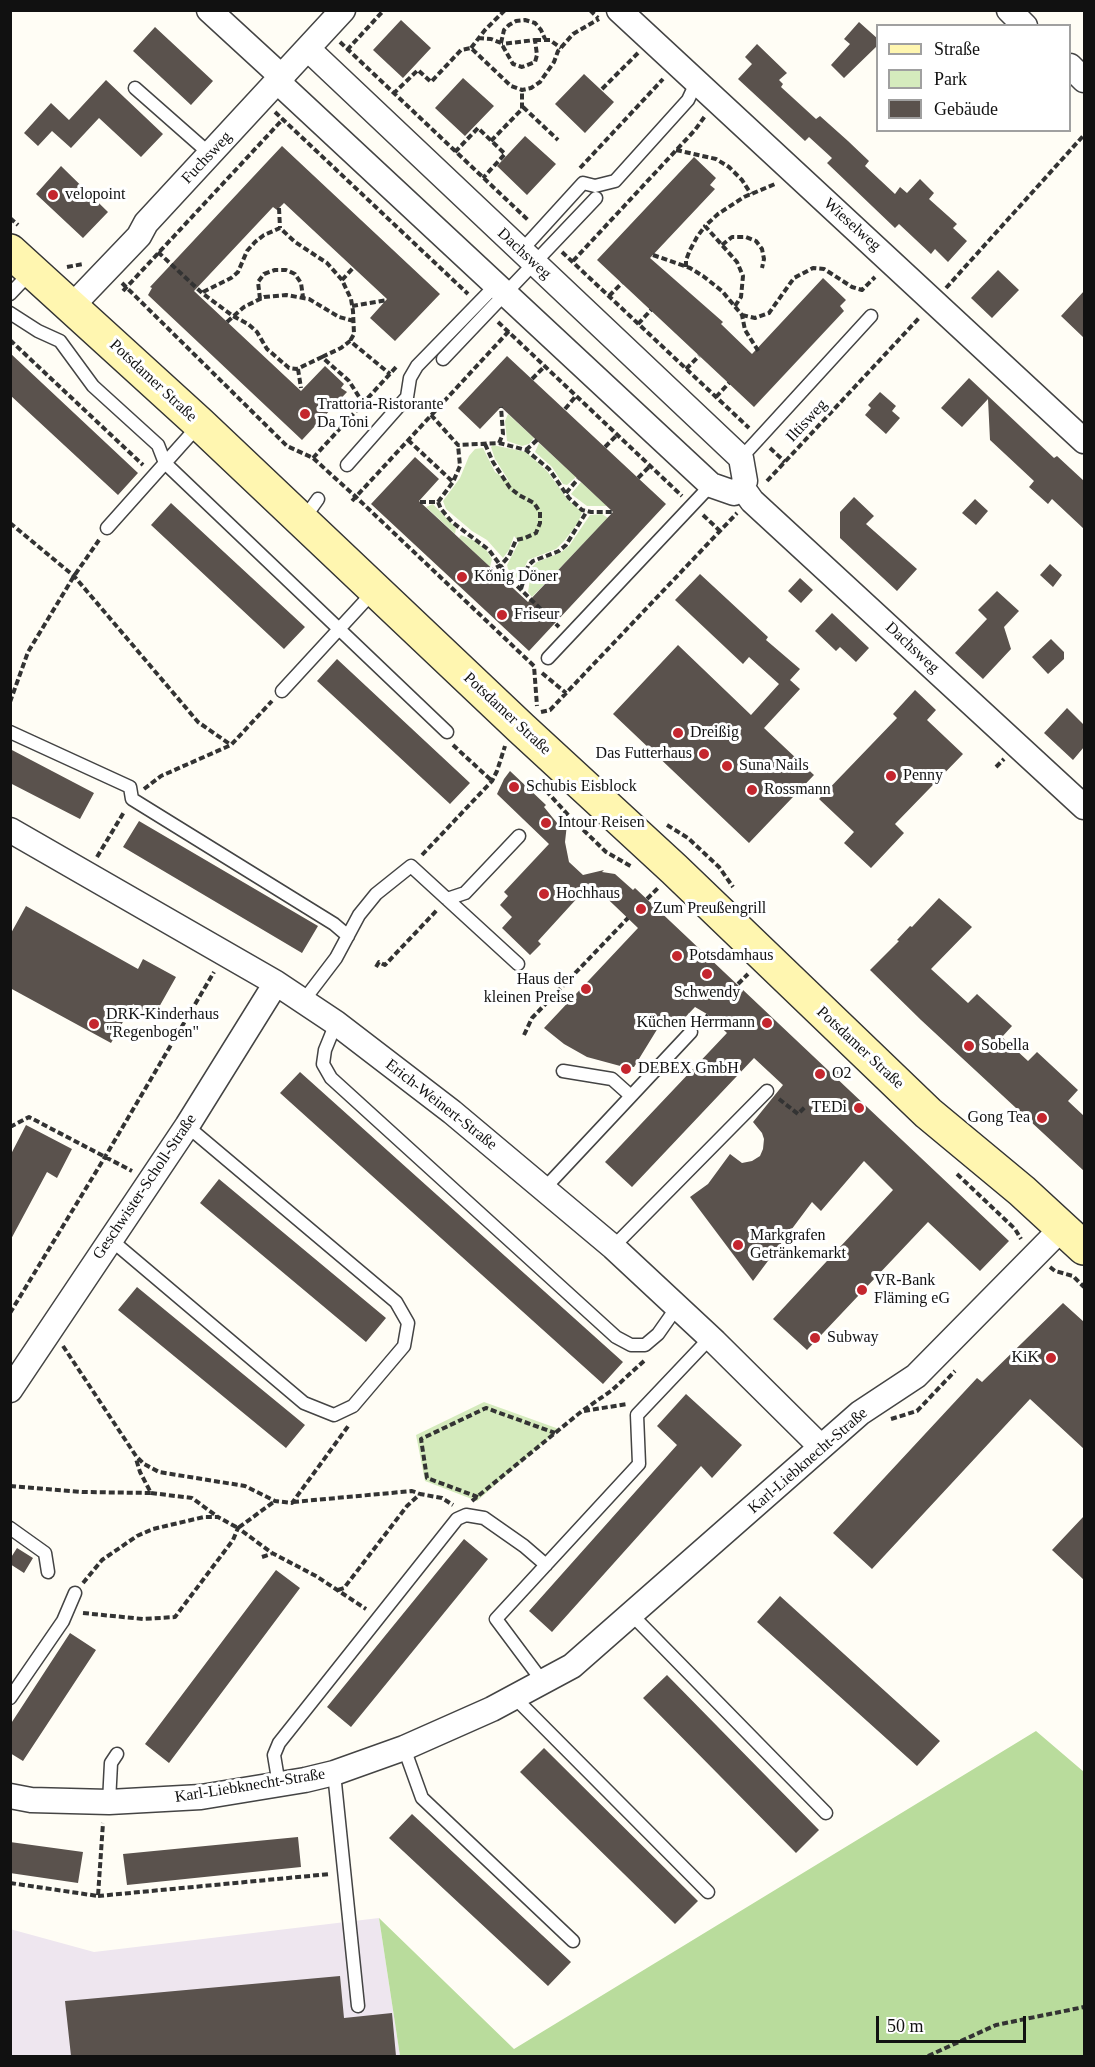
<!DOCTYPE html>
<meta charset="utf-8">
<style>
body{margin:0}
#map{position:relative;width:1095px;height:2067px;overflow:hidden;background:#fffdf5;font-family:Georgia,serif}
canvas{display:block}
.frame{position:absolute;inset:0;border:12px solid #111;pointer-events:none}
.legend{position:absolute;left:876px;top:24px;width:195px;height:108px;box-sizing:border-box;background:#fff;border:2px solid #a0a0a0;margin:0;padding:8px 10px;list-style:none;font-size:18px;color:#111}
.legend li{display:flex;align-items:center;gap:12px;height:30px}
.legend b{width:30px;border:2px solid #a0a0a0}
.scale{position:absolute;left:876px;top:2016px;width:150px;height:27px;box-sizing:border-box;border:3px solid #111;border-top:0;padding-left:8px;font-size:18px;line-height:21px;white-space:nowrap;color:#111;-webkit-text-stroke:4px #fff;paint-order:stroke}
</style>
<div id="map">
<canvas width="1095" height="2067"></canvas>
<div class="frame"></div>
<ul class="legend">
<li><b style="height:8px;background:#fff6b0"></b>Straße</li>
<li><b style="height:16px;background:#d5ebbd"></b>Park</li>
<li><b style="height:16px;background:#5a524d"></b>Gebäude</li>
</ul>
<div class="scale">50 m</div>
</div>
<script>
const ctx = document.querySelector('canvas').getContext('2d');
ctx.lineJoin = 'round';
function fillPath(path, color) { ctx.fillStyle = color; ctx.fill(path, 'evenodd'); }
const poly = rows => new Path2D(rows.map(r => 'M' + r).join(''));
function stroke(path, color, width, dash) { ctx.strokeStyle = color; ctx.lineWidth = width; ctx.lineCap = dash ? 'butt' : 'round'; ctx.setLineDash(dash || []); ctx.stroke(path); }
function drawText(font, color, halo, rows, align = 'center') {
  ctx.font = font + ' Georgia,serif'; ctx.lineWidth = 6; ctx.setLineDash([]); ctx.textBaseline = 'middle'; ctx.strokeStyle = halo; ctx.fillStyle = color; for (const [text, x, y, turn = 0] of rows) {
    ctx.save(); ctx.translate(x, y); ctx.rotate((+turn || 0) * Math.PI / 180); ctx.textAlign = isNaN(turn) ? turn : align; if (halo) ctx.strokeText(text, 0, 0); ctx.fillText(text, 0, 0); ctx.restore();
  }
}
fillPath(poly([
 [379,1918,400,2056,11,2056,10,1929,94,1952]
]), '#eee6ef');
fillPath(poly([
 [508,414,534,438,529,444,522,446,507,441,505,421],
 [539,443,576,477,567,485,563,484,552,467,535,452],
 [493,445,526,452,547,471,568,500,582,512,578,523,565,540,556,549,528,560,519,580,508,569,507,565,519,542,514,536,509,550,503,558,487,540,472,531,446,509,443,501,460,478,469,456,475,449,483,448,495,472,509,481,495,459,491,447],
 [581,482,607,506,587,506,571,494],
 [433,504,456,528,455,534,426,507],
 [602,514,608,518,532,597,528,592,532,567,537,562,560,553,569,546,590,515],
 [461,535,475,541,487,551,492,559,490,567,459,538],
 [484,1402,559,1429,477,1501,425,1481,416,1435]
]), '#d5ebbd');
fillPath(poly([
 [1036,1731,1084,1772,1084,2056,400,2056,379,1918,514,2049]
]), '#b9dc9c');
fillPath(poly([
 [401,20,431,48,403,78,373,50],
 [859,22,878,39,878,45,844,78,831,65,850,44,844,39],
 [155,27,213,81,191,105,133,51],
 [757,44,787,73,779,80,783,84,781,87,816,119,820,116,848,141,869,161,865,166,895,194,900,187,907,193,920,179,934,193,929,199,957,224,953,228,967,241,948,262,935,249,931,254,899,224,895,228,827,163,832,158,809,137,805,141,738,79,752,64,745,57],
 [584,74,614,102,585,133,555,104],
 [463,78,494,106,465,136,435,108],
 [106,80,163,134,141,157,99,118,71,148,52,131,38,146,24,133,51,103,69,120],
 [525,136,556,164,527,195,497,166],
 [282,146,440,294,395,341,370,318,387,299,284,203,277,210,273,207,194,291,301,391,325,366,344,384,341,388,347,392,302,440,148,295,152,288,150,287],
 [694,157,716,178,710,185,715,189,650,258,723,322,721,324,752,354,823,278,846,300,840,306,844,311,754,407,597,260],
 [61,166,108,212,83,238,36,194],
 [998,270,1019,290,992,318,971,298],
 [1084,291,1084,338,1061,316],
 [10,353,138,473,118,495,10,395],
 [507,356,666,504,529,651,371,504,415,457,439,479,419,501,528,602,613,512,501,407,480,429,458,408],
 [969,378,1054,458,1057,456,1084,481,1084,529,1052,499,1048,504,1029,487,1034,481,990,440,988,399,962,427,941,408],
 [880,392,896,406,892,411,900,418,886,434,865,415,871,408,868,405],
 [854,497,874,516,866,524,917,569,897,591,840,538,840,512],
 [975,499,988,511,976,525,962,513],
 [171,503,305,627,284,649,151,525],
 [1050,564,1062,575,1053,587,1040,575],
 [700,574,768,637,766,640,800,669,790,680,800,689,764,728,814,775,749,843,613,714,678,645,751,715,779,684,749,657,743,664,675,600],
 [800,578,813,590,801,603,788,591],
 [997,591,1019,611,1004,627,1011,649,983,679,955,653,987,619,978,610],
 [832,613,869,648,856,662,840,647,836,651,815,631],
 [1051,639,1064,652,1064,659,1048,674,1032,657],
 [337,659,470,783,450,804,317,681],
 [915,690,936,710,927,720,963,754,895,824,904,833,871,868,844,843,854,832,819,799,897,718,893,714],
 [1067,708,1084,725,1084,747,1073,760,1044,733],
 [10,749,94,793,80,819,10,783],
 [510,771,546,805,544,807,562,829,567,824,565,842,569,862,583,875,604,870,602,872,615,874,633,890,635,888,1009,1241,980,1271,928,1222,807,1350,773,1319,893,1190,864,1161,821,1211,812,1202,753,1281,690,1197,708,1184,730,1154,742,1163,752,1161,760,1156,763,1149,764,1139,762,1133,753,1122,783,1085,754,1058,632,1187,605,1162,727,1033,707,1014,695,1007,675,1028,661,1023,634,1067,624,1067,587,1057,564,1044,544,1028,638,928,591,883,538,941,541,944,530,955,502,928,512,917,500,905,508,896,504,892,549,844,497,794,504,779],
 [139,821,318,926,302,953,123,847],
 [939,898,972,927,931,969,968,1003,977,994,1012,1026,1002,1037,1028,1061,1037,1052,1078,1090,1068,1101,1084,1116,1084,1171,921,1020,870,970,899,941,897,940,910,926,912,927],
 [26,906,138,969,143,959,176,977,154,1016,133,1004,111,1043,10,988,10,935],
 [300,1072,623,1362,603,1384,280,1093],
 [26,1125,72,1149,57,1178,47,1172,10,1241,10,1156],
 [219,1179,386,1318,366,1342,200,1203],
 [137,1287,305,1425,286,1448,118,1310],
 [1063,1303,1084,1322,1084,1449,1030,1399,872,1569,833,1533,977,1378,982,1382],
 [686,1394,742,1445,712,1478,701,1466,552,1632,529,1611,677,1445,657,1426],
 [1084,1516,1084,1580,1052,1550],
 [464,1539,488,1559,351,1727,327,1707],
 [17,1548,33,1558,24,1573,10,1564,10,1559],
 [276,1570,300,1588,169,1763,145,1744],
 [780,1596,940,1741,917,1766,757,1622],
 [70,1633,96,1650,23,1761,10,1753,10,1725],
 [667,1675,819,1830,796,1853,643,1698],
 [544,1748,698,1901,675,1924,520,1772],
 [412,1814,571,1962,548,1986,389,1838],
 [298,1837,301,1867,127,1885,123,1854],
 [10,1842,83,1852,78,1883,10,1873],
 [340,1976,344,2018,392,2013,396,2056,71,2056,65,2001]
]), '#5a524d');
const lane = poly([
 [135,88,210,154],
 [521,251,583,183,595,186,615,181,688,100,696,83],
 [10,294,32,271],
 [10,313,38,331,60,341,93,386,158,445,165,463,447,732],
 [443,359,596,198],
 [741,458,871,316],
 [347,465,407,397,410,378,417,366,495,286],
 [303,520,318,499],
 [107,528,199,425],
 [548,658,711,485],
 [282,691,375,590],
 [10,732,130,787,132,799,334,924,348,936],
 [447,899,465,893,519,836],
 [304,1000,336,958,359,915,376,894,411,866,518,964],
 [336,1023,325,1050,323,1064,331,1078,616,1337,631,1345,645,1345,658,1334,677,1307],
 [563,1071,612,1079,631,1096],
 [544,1189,691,1032],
 [110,1239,304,1403,334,1415,353,1406,404,1346,408,1323,396,1302,187,1126],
 [613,1247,767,1091],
 [10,1528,45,1553,48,1572],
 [631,1614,826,1813],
 [543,1682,496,1619,639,1464,637,1415,710,1338],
 [514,1697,708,1892],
 [10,1698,63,1621,75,1593],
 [404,1748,422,1798,573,1941],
 [334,1773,358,2006],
 [279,1785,274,1755,279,1743,457,1519,466,1515,484,1518,524,1546,546,1565],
 [109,1802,111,1763,117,1754]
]);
const street = poly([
 [209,10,283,78],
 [619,10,1084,441],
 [1009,10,1025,26],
 [1070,66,1084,80],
 [278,82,711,485,734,493,742,487,745,481,741,458,308,49],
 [72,306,139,236,146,223,343,10],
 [742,487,752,501,1084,807],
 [10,830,276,983,336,1023,452,1112,613,1247,715,1342,821,1447],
 [10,1390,187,1126,276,983],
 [10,1796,31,1800,109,1802,201,1797,305,1780,334,1773,404,1748,492,1709,572,1666,860,1413,916,1376,1062,1228]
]);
const secondary = poly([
 [10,251,200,424,521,728,674,869,928,1113,1022,1191,1084,1248]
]);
stroke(lane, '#444', 15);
stroke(street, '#444', 27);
stroke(secondary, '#333', 36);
stroke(poly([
 [590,10,598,18],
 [478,38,491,39,501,43,513,64,522,67,535,62,537,55,535,40,502,44],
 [535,40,550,40,561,48],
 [340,42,528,220],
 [501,43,504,30,509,25,516,21,525,20,535,23,541,30,545,39],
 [471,48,485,30,505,10],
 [347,50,384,10],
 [602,89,638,53],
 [393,94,418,70,431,82,461,50,471,48,511,86,522,90,531,88,540,82,554,62,558,51,573,34,599,19],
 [523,107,558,140],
 [275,112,468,294],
 [491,141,522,109,522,90],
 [676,150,716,159,729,167,742,180,751,194],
 [455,152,478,128,505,154,483,178],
 [580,168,663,79],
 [279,208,280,228],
 [10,218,18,225],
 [722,245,732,237,746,237,756,241,762,249,764,259,762,268],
 [158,252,202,293,233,316,248,324,257,332,267,349,289,368,297,369,322,357,349,381,363,403],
 [562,252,749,428],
 [653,255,690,268,703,276,722,291,742,315,745,330,759,352],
 [573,261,695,130,705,116],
 [67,267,83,264],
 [686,267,686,260,690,250,697,237,705,226],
 [342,280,353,268],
 [122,283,287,446,313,458,356,497,534,666,537,706],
 [946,288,1084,135],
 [123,291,283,119],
 [203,292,231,278,238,272,247,251,255,242,264,235,280,228,295,242,327,263,342,280,351,299,353,311,354,334,350,341],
 [609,296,622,283],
 [260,299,258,282,264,274,275,270,286,270,295,274,301,283,303,297],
 [352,306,387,300],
 [735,306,741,297,743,276,737,262,705,226,718,214,744,197,775,184],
 [742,315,755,318,769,313,794,278,813,268,824,269,852,287,862,290,875,277],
 [227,322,244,307,264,297,286,295,309,299,339,317,354,321],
 [498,322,682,496],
 [638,324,651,310],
 [10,340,143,465],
 [322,357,341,348,350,341,390,374],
 [298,369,301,388],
 [686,369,699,356],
 [532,379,545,366],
 [716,397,729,383],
 [565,409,576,396],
 [431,415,458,445,499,443,526,450,549,469,569,498,582,510,591,512,613,512],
 [408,440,453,482],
 [499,443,503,434,501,407],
 [485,444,493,462,510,488,519,495,534,503,540,512,540,523,536,533,525,538,516,540,509,556,501,565,493,569],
 [605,447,617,435],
 [770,448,785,462],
 [526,450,537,440],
 [313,458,398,365],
 [638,478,650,466],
 [767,481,919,318],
 [566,493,578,479],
 [352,501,509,331],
 [420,502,438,502,453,482,460,466,458,445],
 [438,502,441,509,452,522,489,550,512,581,559,627],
 [703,515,720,531],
 [10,523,74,576,198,722,231,745],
 [521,589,528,566,533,561,559,551,566,545,587,511],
 [542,673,566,693],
 [10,702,28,652,74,576,99,540],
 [541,712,550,710,737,513],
 [453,745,492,781],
 [996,767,1004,759],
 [540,784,569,816,606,852,632,867],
 [144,789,161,776,231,745,272,701],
 [667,825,688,838,719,867,733,887],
 [422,855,492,781,497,771,505,746],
 [97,857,124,812],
 [647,899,658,888],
 [376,967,379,962,385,965,437,910],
 [738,984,748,974],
 [700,1023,708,1015],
 [524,1035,532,1018,628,918],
 [835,1076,843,1067],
 [779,1099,798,1114,805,1107],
 [10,1127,29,1117,132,1171],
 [957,1174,1015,1229,1021,1239],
 [1050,1267,1055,1271,1073,1276,1084,1287],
 [10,1313,105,1157,214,972],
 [63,1346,136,1456,144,1464,159,1472,245,1486,275,1501,292,1503,349,1425],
 [584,1411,627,1404],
 [891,1419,917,1411,955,1371],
 [10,1486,83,1492,151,1493,140,1472,136,1459],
 [151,1493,192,1498,218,1517],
 [478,1497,427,1478,421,1439,486,1408,555,1433],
 [472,1501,582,1411,611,1391,645,1360],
 [293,1502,412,1491,420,1494],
 [262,1557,271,1554],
 [83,1583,102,1560,137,1536,153,1529,204,1517,218,1517,238,1528,275,1501],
 [338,1590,344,1588,407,1506,420,1494,442,1498,453,1505],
 [83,1613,143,1619,175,1617,233,1540,238,1528,272,1553,316,1576,366,1609],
 [10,1883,98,1896,103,1823],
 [98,1896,330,1874],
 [928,2056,996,2025,1084,2007]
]), '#333', 4, [6, 3]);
stroke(lane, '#fff', 12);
stroke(street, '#fff', 24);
stroke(secondary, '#fff6b0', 33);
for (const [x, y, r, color] of [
 [53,195,6,"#c4262e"],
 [305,414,6,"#c4262e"],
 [462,577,6,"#c4262e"],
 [502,615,6,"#c4262e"],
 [678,733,6,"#c4262e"],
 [704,754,6,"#c4262e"],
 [727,766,6,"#c4262e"],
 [891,776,6,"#c4262e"],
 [514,787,6,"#c4262e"],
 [752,790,6,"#c4262e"],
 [546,823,6,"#c4262e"],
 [544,894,6,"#c4262e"],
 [641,909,6,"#c4262e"],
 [677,956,6,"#c4262e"],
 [707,974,6,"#c4262e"],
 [586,989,6,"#c4262e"],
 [767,1023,6,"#c4262e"],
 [94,1024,6,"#c4262e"],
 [969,1046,6,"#c4262e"],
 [626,1069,6,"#c4262e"],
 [820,1074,6,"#c4262e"],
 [859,1108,6,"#c4262e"],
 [1042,1118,6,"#c4262e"],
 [738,1245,6,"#c4262e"],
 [862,1290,6,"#c4262e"],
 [815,1338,6,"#c4262e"],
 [1051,1358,6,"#c4262e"]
]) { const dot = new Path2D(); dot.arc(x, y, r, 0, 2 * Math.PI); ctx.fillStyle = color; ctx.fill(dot); stroke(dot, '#fff', 2); }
drawText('16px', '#111', '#fff', [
 ["Fuchsweg",207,158,-47],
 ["Wieselweg",852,225,42],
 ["Dachsweg",524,254,43],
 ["Potsdamer Straße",153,381,43],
 ["Iltisweg",807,421,-47],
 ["Dachsweg",912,648,43],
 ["Potsdamer Straße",507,714,43],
 ["Potsdamer Straße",860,1048,43],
 ["Erich-Weinert-Straße",441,1105,38],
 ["Geschwister-Scholl-Straße",145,1187,-56],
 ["Karl-Liebknecht-Straße",808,1461,-41],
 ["Karl-Liebknecht-Straße",250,1786,-9]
]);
drawText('16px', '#111', '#fff', [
 ["velopoint",65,195],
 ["Trattoria-Ristorante",317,405],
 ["Da Toni",317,423],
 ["König Döner",474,577],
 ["Friseur",514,615],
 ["Dreißig",690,733],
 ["Das Futterhaus",692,754,"right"],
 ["Suna Nails",739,766],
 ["Penny",903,776],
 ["Schubis Eisblock",526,787],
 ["Rossmann",764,790],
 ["Intour Reisen",558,823],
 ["Hochhaus",556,894],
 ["Zum Preußengrill",653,909],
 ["Potsdamhaus",689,956],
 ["Haus der",574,980,"right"],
 ["kleinen Preise",574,998,"right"],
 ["Schwendy",707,993,"center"],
 ["DRK-Kinderhaus",106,1015],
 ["\"Regenbogen\"",106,1033],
 ["Küchen Herrmann",755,1023,"right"],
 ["Sobella",981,1046],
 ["DEBEX GmbH",638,1069],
 ["O2",832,1074],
 ["TEDi",847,1108,"right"],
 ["Gong Tea",1030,1118,"right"],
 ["Markgrafen",750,1236],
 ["Getränkemarkt",750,1254],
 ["VR-Bank",874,1281],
 ["Fläming eG",874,1299],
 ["Subway",827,1338],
 ["KiK",1039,1358,"right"]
], 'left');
</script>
